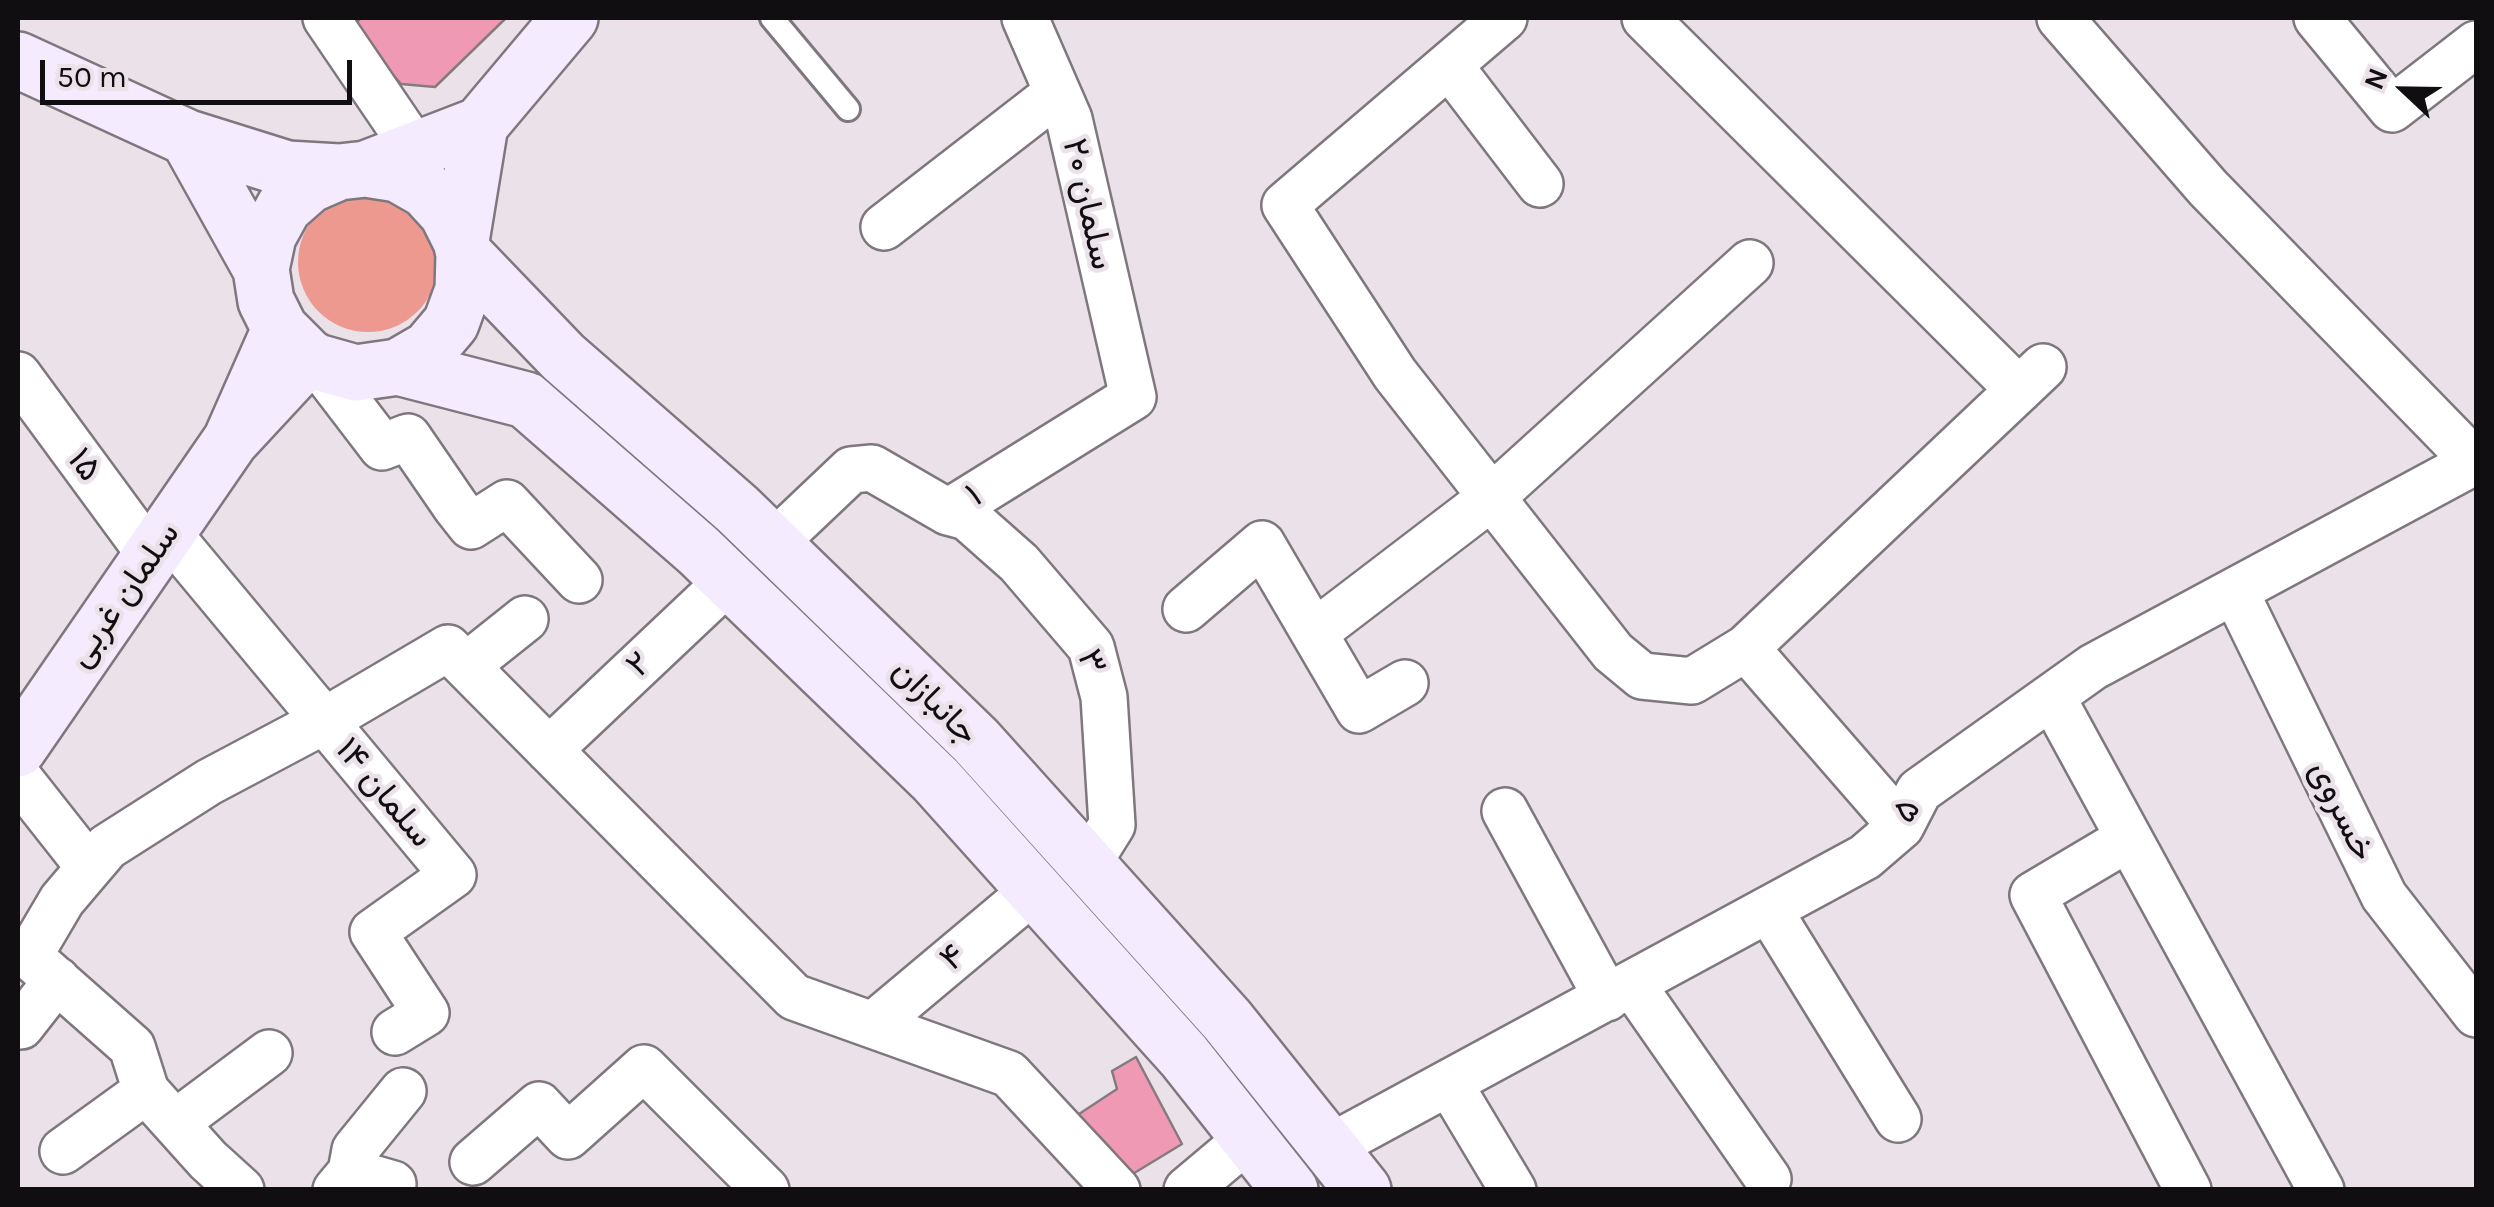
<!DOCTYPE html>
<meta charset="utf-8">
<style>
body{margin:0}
#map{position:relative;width:2494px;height:1207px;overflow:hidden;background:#eae2e8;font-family:Karla,sans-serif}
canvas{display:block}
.frame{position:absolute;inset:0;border:20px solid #100e10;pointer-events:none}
.north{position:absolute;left:2354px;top:40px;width:100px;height:100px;-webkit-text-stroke:8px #eae2e8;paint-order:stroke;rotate:292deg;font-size:28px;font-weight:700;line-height:40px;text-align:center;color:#100e10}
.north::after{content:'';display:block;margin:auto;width:35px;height:45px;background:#100e10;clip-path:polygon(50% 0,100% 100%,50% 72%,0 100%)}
.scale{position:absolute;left:40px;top:60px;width:312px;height:45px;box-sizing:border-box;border:5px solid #100e10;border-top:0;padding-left:12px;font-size:30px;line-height:35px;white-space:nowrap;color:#100e10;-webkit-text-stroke:8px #eae2e8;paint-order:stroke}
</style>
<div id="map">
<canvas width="2494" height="1207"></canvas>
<div class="frame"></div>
<div class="north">N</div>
<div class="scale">50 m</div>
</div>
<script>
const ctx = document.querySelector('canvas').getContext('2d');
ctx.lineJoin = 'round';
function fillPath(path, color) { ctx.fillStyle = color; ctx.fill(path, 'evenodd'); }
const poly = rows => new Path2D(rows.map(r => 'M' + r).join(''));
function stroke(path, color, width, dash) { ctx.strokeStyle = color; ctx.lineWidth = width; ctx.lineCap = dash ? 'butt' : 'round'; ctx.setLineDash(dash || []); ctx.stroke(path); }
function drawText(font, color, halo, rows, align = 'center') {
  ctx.font = font + ' Karla,Vazirmatn,sans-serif'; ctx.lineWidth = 9; ctx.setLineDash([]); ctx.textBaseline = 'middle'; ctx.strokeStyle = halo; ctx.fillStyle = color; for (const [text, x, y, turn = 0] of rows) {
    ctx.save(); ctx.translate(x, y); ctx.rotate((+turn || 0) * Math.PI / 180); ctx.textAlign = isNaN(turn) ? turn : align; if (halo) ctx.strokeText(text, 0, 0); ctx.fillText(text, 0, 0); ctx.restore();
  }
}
fillPath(poly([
 '298 262a70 70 0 1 1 140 0a70 70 0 1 1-140 0Z'
]), '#ed9990');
const building = poly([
 [361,18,506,18,435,87,401,84,351,27,361,18],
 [1136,1057,1182,1144,1126,1178,1076,1116,1117,1089,1112,1071,1136,1057]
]);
fillPath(building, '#f099b4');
stroke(building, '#857b7e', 2.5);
const lane = poly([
 [772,18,848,109]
]);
const street = poly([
 [326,18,415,149],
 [1504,18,1285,205,1395,374,1613,652,1642,676,1692,681,1746,648,1901,826],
 [1645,18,2019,390],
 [2060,18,2208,188,2475,462],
 [2317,18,2392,109,2476,44],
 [1449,65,1540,184],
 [884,227,1057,93],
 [317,362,382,447,408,437,456,507,471,526,507,503,579,580],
 [18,375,151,556],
 [948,512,1133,397,1069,119,1025,18],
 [168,533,453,875,373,932,426,1013,395,1032],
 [773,544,851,470,872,468,948,512,967,517,1019,563,1091,647,1104,697,1112,825,1087,865],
 [2235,591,2384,896,2476,1014],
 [1186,609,1262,544,1359,710,1405,683],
 [1314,633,1492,497,1750,263],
 [1746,648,2043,367],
 [466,666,525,619],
 [2052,697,2321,1190],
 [549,750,729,580],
 [18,777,89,867],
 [1505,811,1607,998],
 [2129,838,2033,895,2188,1190],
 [1769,910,1898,1119],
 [1632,984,1768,1179],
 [873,1025,1034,890],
 [18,1026,21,1026,57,980],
 [1449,1083,1513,1190],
 [175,1123,269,1053],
 [1330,1147,1865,857,1901,826,1919,791,2093,667,2476,461],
 [63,1151,146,1091],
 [473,1162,539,1105,568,1136,644,1068,766,1190],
 [351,1172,393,1184],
 [241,1190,208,1160,146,1091,132,1047,29,956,62,900,107,847,209,782,324,721,448,648,794,997,1009,1074,1117,1190],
 [336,1190,351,1172,355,1150,403,1091],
 [1187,1190,1250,1137]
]);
const secondary = poly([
 [18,60,188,138],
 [480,125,570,18],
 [366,169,480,125,461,241],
 [464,254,563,357,737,509,976,741,1227,1020,1363,1190],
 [261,269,188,138,287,169,339,172,366,169,398,174,426,190,447,213,461,241,464,254,463,290,451,323,429,349,398,367,356,373,317,362,308,357,280,329,266,301,261,269,268,236,284,207,309,185,339,172],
 [280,329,231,440,308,357],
 [398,367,526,400,699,551,936,780,1184,1056,1290,1190],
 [18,749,231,440]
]);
stroke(lane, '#7e777d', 28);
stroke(street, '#7e777d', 50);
stroke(secondary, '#7e777d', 60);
stroke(lane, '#fff', 22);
stroke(street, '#fff', 45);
stroke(secondary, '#f4ebfe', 55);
drawText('35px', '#100e10', '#eae2e8', [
 ["سلمان ۲۰",1088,204,77],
 ["۱۵",84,465,53],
 ["۱",974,496,-32],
 ["سلمان غربی",124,595,-55],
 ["۳",1091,662,68],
 ["۲",639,665,-43],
 ["جانبازان",935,702,45],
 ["سلمان ۱۴",384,793,50],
 ["۵",1907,811,-56],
 ["خسروی",2342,811,64],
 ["۴",953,958,-40]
]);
</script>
